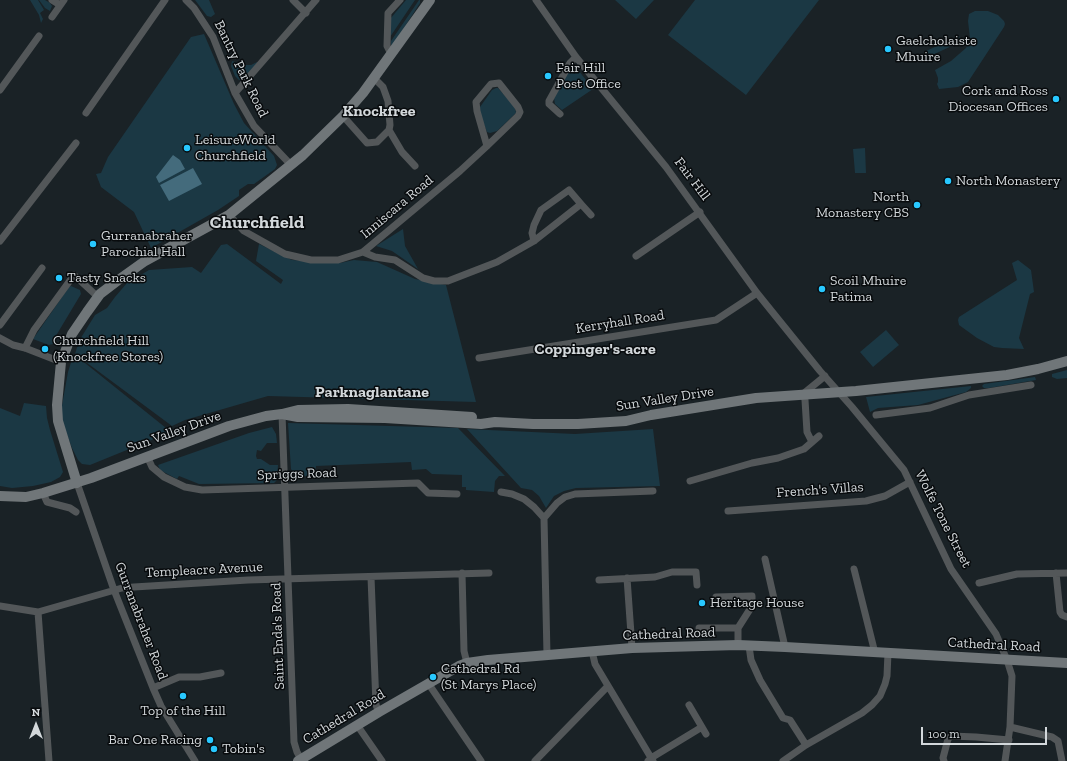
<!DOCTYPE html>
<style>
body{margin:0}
#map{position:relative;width:1067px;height:761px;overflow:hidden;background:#1a2226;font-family:"Zilla Slab",serif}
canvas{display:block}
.north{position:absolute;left:16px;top:705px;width:40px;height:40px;-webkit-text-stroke:3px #080b0d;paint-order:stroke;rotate:0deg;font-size:11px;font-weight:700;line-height:16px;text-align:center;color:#d3d8db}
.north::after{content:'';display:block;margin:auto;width:14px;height:18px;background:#d3d8db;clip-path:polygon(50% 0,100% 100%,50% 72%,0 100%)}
.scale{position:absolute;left:921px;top:727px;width:126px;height:18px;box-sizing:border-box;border:2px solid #d3d8db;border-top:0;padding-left:5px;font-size:12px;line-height:14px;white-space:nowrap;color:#d3d8db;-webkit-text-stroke:3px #080b0d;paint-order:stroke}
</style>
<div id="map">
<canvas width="1067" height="761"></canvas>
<div class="north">N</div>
<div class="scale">100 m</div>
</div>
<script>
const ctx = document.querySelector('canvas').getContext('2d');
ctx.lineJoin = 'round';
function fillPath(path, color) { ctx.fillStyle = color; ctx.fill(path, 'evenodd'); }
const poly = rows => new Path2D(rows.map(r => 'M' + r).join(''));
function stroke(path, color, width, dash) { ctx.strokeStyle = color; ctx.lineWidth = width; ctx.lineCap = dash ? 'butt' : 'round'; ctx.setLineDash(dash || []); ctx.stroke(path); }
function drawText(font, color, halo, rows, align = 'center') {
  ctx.font = font + ' "Zilla Slab",serif'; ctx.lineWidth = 3; ctx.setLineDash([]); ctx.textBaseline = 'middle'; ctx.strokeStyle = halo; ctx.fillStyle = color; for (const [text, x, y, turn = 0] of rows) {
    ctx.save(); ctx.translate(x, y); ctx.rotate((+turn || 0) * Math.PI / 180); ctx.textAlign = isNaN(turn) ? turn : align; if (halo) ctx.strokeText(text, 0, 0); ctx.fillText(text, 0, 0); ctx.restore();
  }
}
fillPath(poly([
 [30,0,38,0,44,10,40,13,43,19,41,23,39,15],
 [39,0,45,0,50,3,52,6,50,11,45,8],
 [195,0,209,0,215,14,211,17,207,16],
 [406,0,415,0,390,37,390,19],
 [419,0,420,0,420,3,391,48,391,41],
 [615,0,654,0,636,19],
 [695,0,819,0,746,95,668,35],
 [975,11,988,11,998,15,1004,21,1005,24,1004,27,968,82,958,87,939,89,937,84,938,82,938,78,935,70,951,61,966,48,970,38,968,21,969,14],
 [204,34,234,104,244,123,274,156,277,165,275,169,254,184,248,184,239,190,239,196,218,210,151,248,134,212,101,187,96,174,101,173,108,157,191,37],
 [959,36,960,41,956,44,928,57,926,51],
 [232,61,245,65,251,65,257,62,257,63,243,80,239,80,235,76,231,66],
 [575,66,593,89,562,110,555,104,554,98,571,67],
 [496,88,498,88,515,107,516,113,497,131,490,133,487,132,480,115,480,107,492,90],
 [865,148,866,173,855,173,853,149],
 [403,229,405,246,418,269,392,251,376,246],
 [227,244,281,284,283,280,256,261,259,244,292,260,340,263,354,260,377,262,415,279,446,285,476,402,268,396,185,420,172,426,75,354,79,341,95,315,107,308,115,297,127,283,149,270,192,267,201,273,221,245],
 [1018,260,1031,270,1034,292,1030,294,1019,338,1024,349,1002,348,994,347,977,338,959,325,958,320,959,317,1017,280,1012,263],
 [71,286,80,290,81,294,54,339,56,341,53,344,49,345,33,339,69,287],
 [886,330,899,345,873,367,860,352],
 [75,355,171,432,90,465,82,464,78,460,72,448,63,424,61,411,68,372,73,356],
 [1067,370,1067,378,1057,379,1052,377,1052,374],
 [1035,377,1036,380,989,388,984,388,982,386,984,384],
 [971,386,971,388,966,392,918,405,878,408,870,412,866,397],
 [24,403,46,406,47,418,50,430,63,472,60,477,51,482,33,486,12,488,0,486,0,408,20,416],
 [288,423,458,428,505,476,499,476,495,481,494,492,466,490,466,487,462,487,462,475,432,474,426,469,412,470,411,462,316,466,315,473,311,476,296,477,291,469],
 [272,427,276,434,277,443,267,443,261,451,257,450,256,456,257,459,261,459,270,465,278,465,277,480,274,483,199,484,179,476,177,479,160,470,158,465,249,433],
 [467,429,575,434,653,429,660,486,576,488,564,491,554,496,546,508,539,496,532,490,521,488]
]), '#1b3844');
fillPath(poly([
 [173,155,180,160,185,169,159,183,156,177],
 [193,168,202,184,169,201,160,185]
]), '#446b7c');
stroke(poly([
 [52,0,60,5],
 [186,0,194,8,213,37,235,93,254,126,291,165],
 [293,0,306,13],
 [536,0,576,57,666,167,757,293,820,371,852,407,904,470,951,569,996,634,1007,660,1012,676,1010,727,1005,761],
 [52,17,64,0],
 [391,54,387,46,388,13,400,0],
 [0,90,39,36],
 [235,93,316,0],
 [86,113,165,0],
 [560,114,549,104,549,101,570,63,576,57],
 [343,116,367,143,377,142,389,130,390,125,388,101,383,87,374,78],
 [389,130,402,152,415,166],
 [229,215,244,231,285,254,311,260,338,260,363,252,460,171,487,146,518,116,520,112,518,107,499,83,491,84,476,102,477,111,487,146],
 [0,241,76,143],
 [534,241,532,233,534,225,541,210,569,190,581,204],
 [363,252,375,257,395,260,423,278,434,281,448,281,497,262,534,241,581,204,591,215],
 [636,256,700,212],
 [0,325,42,268],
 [0,338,13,345,25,348,61,362],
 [25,348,34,330,74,275,98,297],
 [479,358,716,320,757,293],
 [282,414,294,742,297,752,301,759],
 [876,415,930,408,969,395,1031,385],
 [812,442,807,432,805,400,803,394,825,376],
 [147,456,152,467,164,477,185,487,202,490,418,483,428,493,457,494],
 [690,481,752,463,778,458,804,449,819,436],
 [77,483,114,590,153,688,161,706,195,761],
 [501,492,512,494,524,499,534,507,544,518,547,655],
 [43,493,47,502,70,508,76,512],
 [728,511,866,501,885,496,910,482],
 [544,518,557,503,565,497,575,494,653,491],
 [765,559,785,647],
 [854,569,875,653],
 [462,573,464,651,467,663],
 [1056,573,1060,612,1062,615,1067,617],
 [371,577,376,705,379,712],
 [627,578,632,648],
 [599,580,655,577,672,572,696,572,697,585],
 [979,583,1017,574,1067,573],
 [716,597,752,596,752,606,738,628],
 [0,606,38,612,122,588,134,587,248,580,489,573],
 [38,612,49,761],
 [699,628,738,628,738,645],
 [749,646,751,660,760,680,783,718,790,720,806,745],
 [592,651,595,664,653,761],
 [428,683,481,761],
 [153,688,179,677,200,677,221,673],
 [689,705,706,734],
 [357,725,382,761],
 [1010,727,1052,737,1058,741,1062,761],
 [535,761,608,686],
 [648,761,651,758,702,727],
 [783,761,806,745,862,713,872,705,880,696,885,684,887,676,888,653],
 [944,761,943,758,948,739,951,736,976,737,1009,740]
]), '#535759', 7);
stroke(poly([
 [282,414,298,417,385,418,481,424,495,422,533,424,578,424,626,421,651,415,756,398,856,391,1007,375,1038,369,1067,361],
 [77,483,58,421,57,405,61,362,72,334,87,312,100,294,117,281,145,261,229,215,303,155,343,116,363,93,430,0],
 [0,496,26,497,43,493,91,478,229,426,266,416,282,414,298,410,348,409,472,417],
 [298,761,379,712,459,666,467,663,488,660,632,648,738,645,785,647,1067,663]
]), '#707679', 10);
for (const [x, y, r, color] of [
 [888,49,4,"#28c8ff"],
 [548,76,4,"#28c8ff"],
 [1056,99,4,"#28c8ff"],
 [187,148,4,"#28c8ff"],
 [948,181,4,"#28c8ff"],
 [917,205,4,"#28c8ff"],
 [93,244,4,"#28c8ff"],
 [59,278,4,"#28c8ff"],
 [822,289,4,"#28c8ff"],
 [45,349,4,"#28c8ff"],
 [702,603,4,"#28c8ff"],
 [433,677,4,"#28c8ff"],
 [183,696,4,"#28c8ff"],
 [210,740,4,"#28c8ff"],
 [214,749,4,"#28c8ff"]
]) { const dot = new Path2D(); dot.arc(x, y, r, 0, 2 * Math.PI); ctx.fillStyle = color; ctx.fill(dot); stroke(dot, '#080b0d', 1.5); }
drawText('14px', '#d3d8db', '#080b0d', [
 ["Gaelcholaiste",896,41],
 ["Mhuire",896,57],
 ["Fair Hill",556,68],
 ["Post Office",556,84],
 ["Cork and Ross",1048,91,"right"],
 ["Diocesan Offices",1048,107,"right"],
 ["LeisureWorld",195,140],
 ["Churchfield",195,156],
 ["North Monastery",956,181],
 ["North",909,197,"right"],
 ["Monastery CBS",909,213,"right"],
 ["Gurranabraher",101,236],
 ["Parochial Hall",101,252],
 ["Tasty Snacks",67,278],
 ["Scoil Mhuire",830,281],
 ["Fatima",830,297],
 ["Churchfield Hill",53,341],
 ["(Knockfree Stores)",53,357],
 ["Heritage House",710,603],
 ["Cathedral Rd",441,669],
 ["(St Marys Place)",441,685],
 ["Top of the Hill",183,711,"center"],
 ["Bar One Racing",202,740,"right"],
 ["Tobin's",222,749]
], 'left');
drawText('14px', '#d3d8db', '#080b0d', [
 ["Bantry Park Road",241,69,64],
 ["Fair Hill",692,179,53],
 ["Inniscara Road",397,207,-40],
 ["Kerryhall Road",620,322,-9],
 ["Sun Valley Drive",665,399,-9],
 ["Sun Valley Drive",174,432,-20],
 ["Spriggs Road",297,474,-2],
 ["French's Villas",820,490,-4],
 ["Wolfe Tone Street",943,519,63],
 ["Templeacre Avenue",204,570,-3],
 ["Gurranabraher Road",141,621,69],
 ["Cathedral Road",669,634,-2],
 ["Saint Enda's Road",278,636,-92],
 ["Cathedral Road",994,645,3],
 ["Cathedral Road",344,717,-31]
]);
drawText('bold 16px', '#d3d8db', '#080b0d', [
 ["Knockfree",379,111],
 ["Coppinger's-acre",595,349],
 ["Parknaglantane",372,392]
]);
drawText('bold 18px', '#d3d8db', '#080b0d', [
 ["Churchfield",257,223]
]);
</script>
